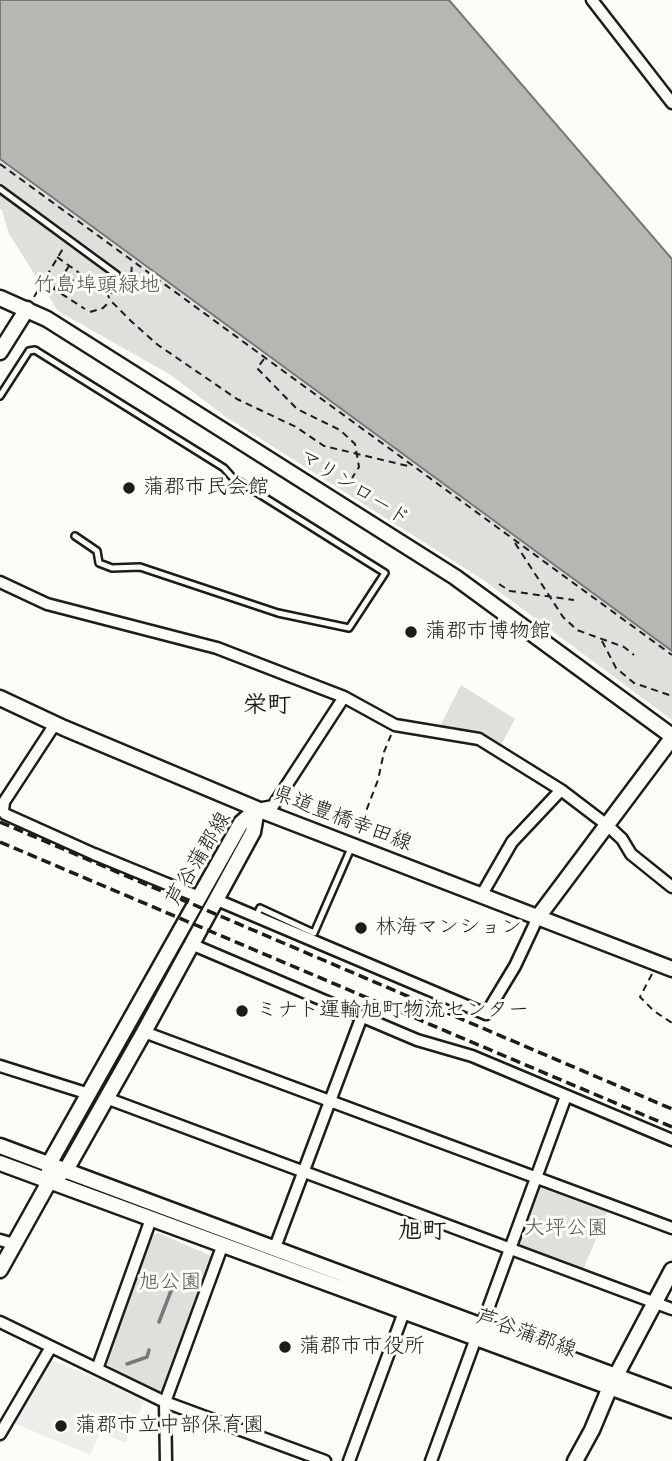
<!DOCTYPE html>
<meta charset="utf-8">
<style>
body{margin:0}
canvas{display:block;background:#fdfcf7}
</style>
<canvas width="672" height="1461"></canvas>
<script>
const ctx = document.querySelector('canvas').getContext('2d');
ctx.lineJoin = 'round';
function fillPath(path, color) { ctx.fillStyle = color; ctx.fill(path, 'evenodd'); }
const poly = rows => new Path2D(rows.map(r => 'M' + r).join(''));
function stroke(path, color, width, dash) { ctx.strokeStyle = color; ctx.lineWidth = width; ctx.lineCap = dash ? 'butt' : 'round'; ctx.setLineDash(dash || []); ctx.stroke(path); }
function drawText(font, color, halo, rows, align = 'center') {
  ctx.font = font + ' "Balsamiq Sans","Klee One",sans-serif'; ctx.lineWidth = 6; ctx.setLineDash([]); ctx.textBaseline = 'middle'; ctx.strokeStyle = halo; ctx.fillStyle = color; for (const [text, x, y, turn = 0] of rows) {
    ctx.save(); ctx.translate(x, y); ctx.rotate((+turn || 0) * Math.PI / 180); ctx.textAlign = isNaN(turn) ? turn : align; if (halo) ctx.strokeText(text, 0, 0); ctx.fillText(text, 0, 0); ctx.restore();
  }
}
fillPath(poly([
 [52,1360,145,1399,126,1443,100,1432,90,1455,12,1422]
]), '#eeede9');
fillPath(poly([
 [0,161,672,652,672,720,485,581,223,415,171,375,58,311,9,234,2,210,0,209],
 [461,685,515,719,498,751,479,739,437,732],
 [536,1183,608,1210,583,1270,521,1246,519,1241],
 [158,1233,214,1257,165,1389,159,1392,106,1364,153,1235]
]), '#e0dfdb');
const water = poly([
 [0,0,449,0,672,259,672,651,0,159,0,0]
]);
fillPath(water, '#b7b6b2');
stroke(water, '#797876', 2);
stroke(poly([
 [159,1322,174,1283],
 [127,1364,147,1357,149,1350]
]), '#797876', 3.5);
const lane = poly([
 [0,189,117,275],
 [0,396,29,351,35,350,224,468,232,477,385,573,349,628,278,613,140,567,112,568,99,563,97,551,75,536],
 [256,917,260,908,314,933,352,846]
]);
const street = poly([
 [592,0,672,103],
 [0,582,47,604,217,648,344,697,395,725,479,739,561,790,607,825,622,839,631,854,672,887],
 [55,724,4,802,3,811,5,814,94,854,199,897],
 [257,809,273,806,344,697],
 [481,896,512,842,561,790],
 [217,900,486,1014,515,966,538,917],
 [191,944,417,1040,472,1056,672,1140],
 [144,1032,672,1228],
 [0,1066,89,1094],
 [106,1098,672,1309],
 [0,1240,14,1244],
 [274,1250,362,1016],
 [0,1322,165,1402,325,1461],
 [481,1328,566,1096],
 [97,1369,151,1219],
 [0,1434,51,1347],
 [166,1461,165,1402,223,1244],
 [349,1461,404,1312],
 [431,1461,476,1338]
]);
const secondary = poly([
 [0,298,47,319,455,577,672,736],
 [0,352,27,309],
 [0,698,64,728,257,809,672,969],
 [538,917,672,738],
 [0,1146,672,1397],
 [0,1163,672,1410],
 [49,1173,49,1164,241,823,257,809],
 [0,1270,49,1182,66,1170,144,1032,253,832,257,809],
 [575,1461,592,1430,610,1387,672,1270]
]);
stroke(lane, '#1c1c1c', 10);
stroke(street, '#1c1c1c', 15);
stroke(secondary, '#1c1c1c', 19);
stroke(poly([
 [0,164,672,655],
 [57,257,106,292,115,293,126,286,131,279,132,262],
 [69,266,54,289,85,309],
 [57,287,65,281,87,280],
 [106,292,111,301,131,321,158,345,237,399,296,427,324,446,408,466],
 [34,297,64,247],
 [90,312,103,308,109,302],
 [264,359,257,368,297,409,340,430,355,444,359,467,352,478],
 [515,543,563,617,577,630,624,647,634,655],
 [499,584,510,591,574,600],
 [602,641,616,668,634,683,672,696],
 [358,832,378,780,384,752,391,735],
 [652,974,640,997,654,1011,672,1023]
]), '#1c1c1c', 2, [7, 5]);
stroke(lane, '#fdfcf7', 5);
stroke(street, '#fdfcf7', 10);
stroke(secondary, '#fdfcf7', 14);
stroke(poly([
 [0,822,672,1109],
 [0,842,672,1127]
]), '#1c1c1c', 3.5, [10, 5]);
for (const [x, y, r, color] of [
 [129,488,7,"#1c1c1c"],
 [411,632,7,"#1c1c1c"],
 [361,928,7,"#1c1c1c"],
 [242,1011,7,"#1c1c1c"],
 [285,1347,7,"#1c1c1c"],
 [61,1426,7,"#1c1c1c"]
]) { const dot = new Path2D(); dot.arc(x, y, r, 0, 2 * Math.PI); ctx.fillStyle = color; ctx.fill(dot); stroke(dot, '#fdfcf7', 2.5); }
drawText('21px', '#575655', '#fdfcf7', [
 ["竹島埠頭緑地",97,286],
 ["大坪公園",566,1229],
 ["旭公園",170,1283]
]);
drawText('21px', '#1c1c1c', '#fdfcf7', [
 ["蒲郡市民会館",143,488],
 ["蒲郡市博物館",425,632],
 ["林海マンション",375,928],
 ["ミナト運輸旭町物流センター",256,1011],
 ["蒲郡市市役所",299,1347],
 ["蒲郡市立中部保育園",75,1426]
], 'left');
drawText('21px', '#1c1c1c', '#fdfcf7', [
 ["マリンロード",354,488,32],
 ["県道豊橋幸田線",342,819,21],
 ["芦谷蒲郡線",199,859,-59],
 ["芦谷蒲郡線",526,1334,20]
]);
drawText('bold 24px', '#1c1c1c', '#fdfcf7', [
 ["栄町",267,706],
 ["旭町",422,1232]
]);
</script>
